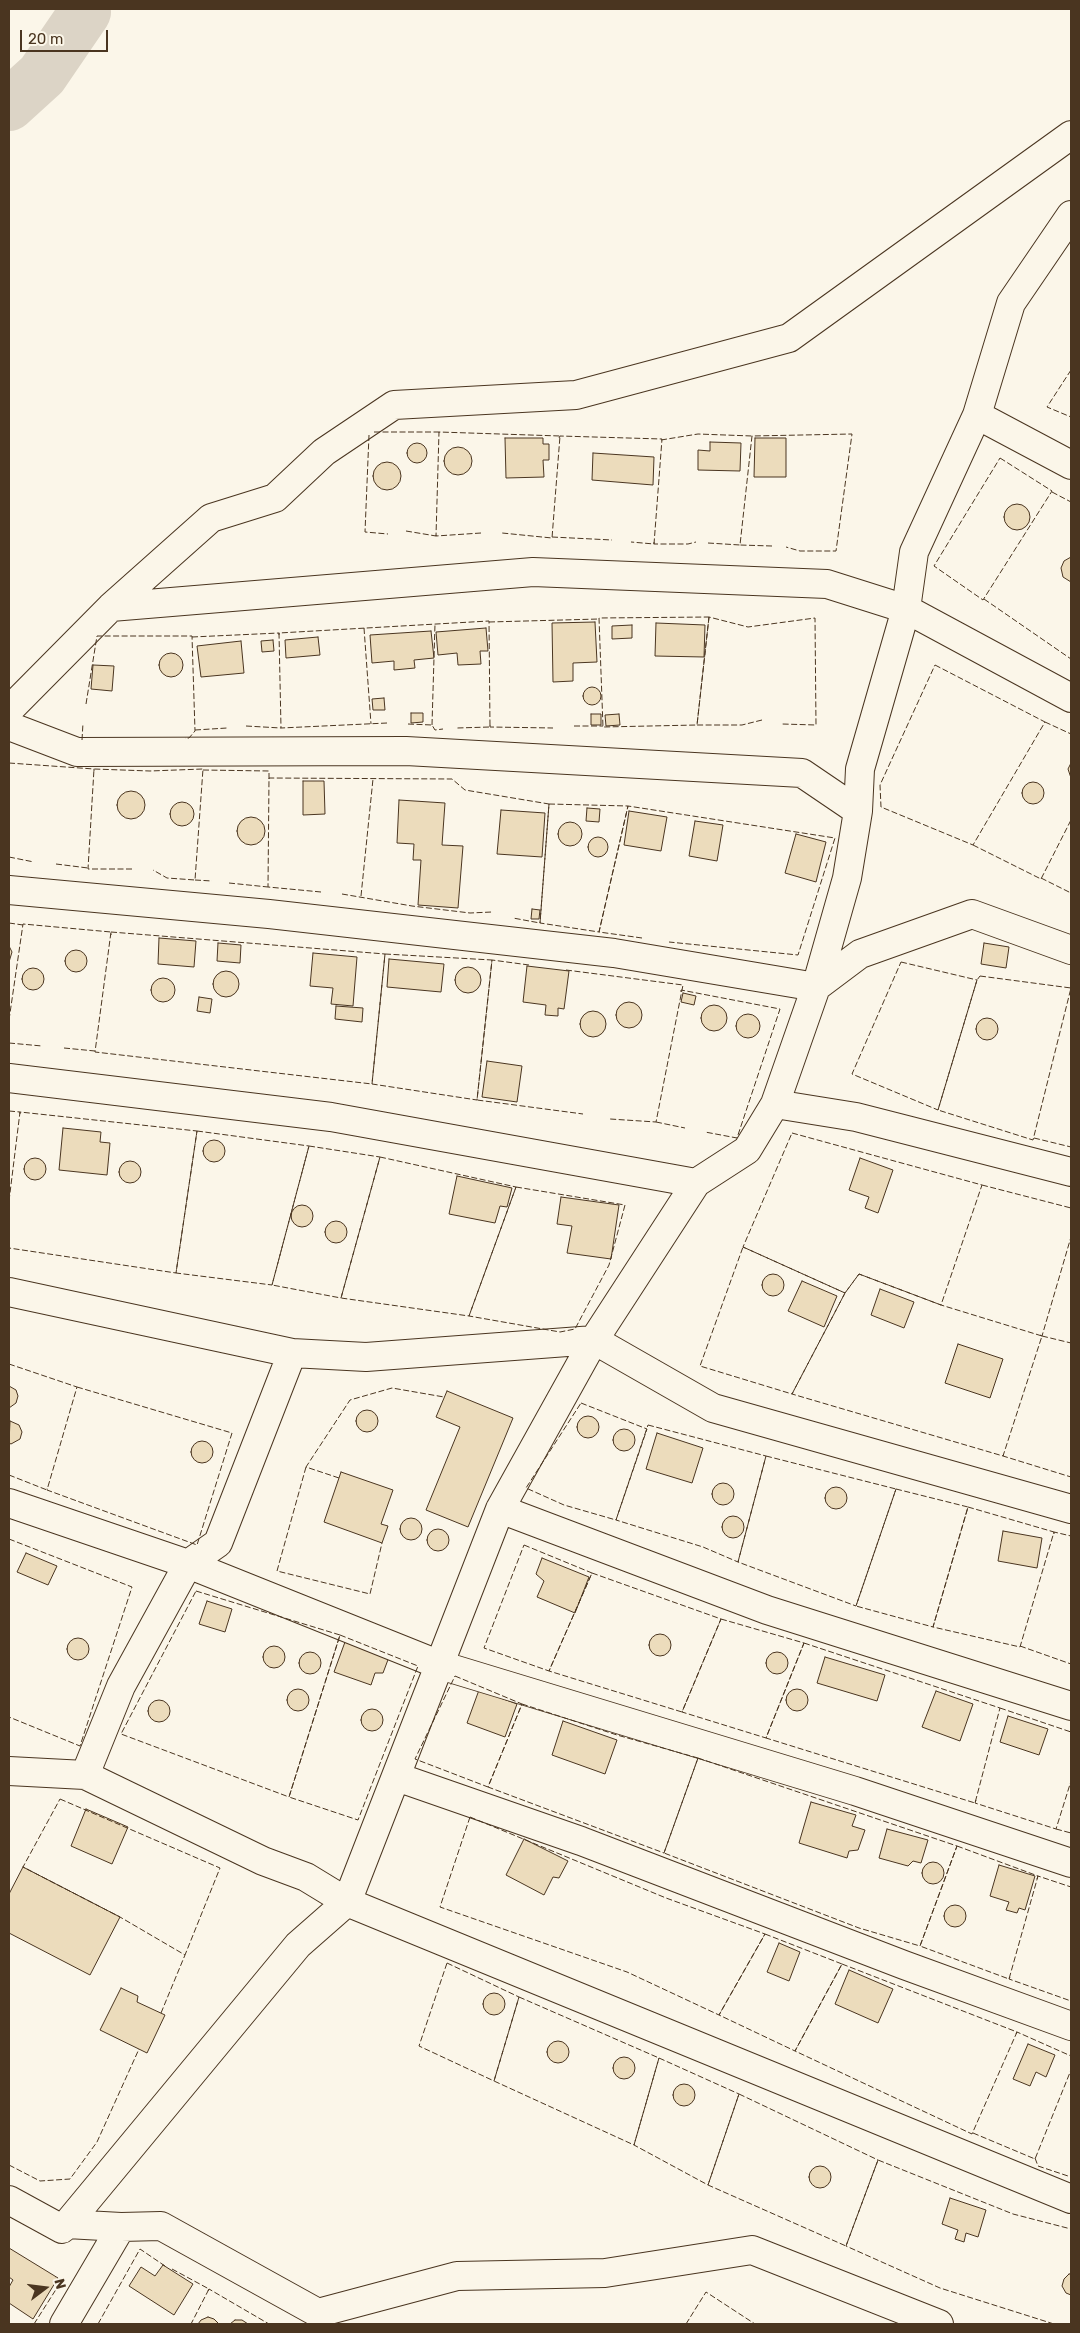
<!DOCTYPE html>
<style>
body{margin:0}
#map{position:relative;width:1080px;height:2333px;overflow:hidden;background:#fbf6e9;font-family:Rubik,sans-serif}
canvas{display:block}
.frame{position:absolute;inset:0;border:10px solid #4a3520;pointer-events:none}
.north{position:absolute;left:20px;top:2263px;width:50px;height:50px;-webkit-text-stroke:4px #fbf6e9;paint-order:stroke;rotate:75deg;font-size:14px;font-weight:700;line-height:20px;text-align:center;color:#4a3520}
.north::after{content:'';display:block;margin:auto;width:18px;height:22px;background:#4a3520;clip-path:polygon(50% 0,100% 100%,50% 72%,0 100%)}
.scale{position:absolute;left:20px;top:30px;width:88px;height:22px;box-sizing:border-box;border:2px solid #4a3520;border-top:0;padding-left:6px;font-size:15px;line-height:18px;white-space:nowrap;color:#4a3520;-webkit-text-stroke:4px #fbf6e9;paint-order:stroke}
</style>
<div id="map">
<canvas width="1080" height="2333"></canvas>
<div class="frame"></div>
<div class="north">N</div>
<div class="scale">20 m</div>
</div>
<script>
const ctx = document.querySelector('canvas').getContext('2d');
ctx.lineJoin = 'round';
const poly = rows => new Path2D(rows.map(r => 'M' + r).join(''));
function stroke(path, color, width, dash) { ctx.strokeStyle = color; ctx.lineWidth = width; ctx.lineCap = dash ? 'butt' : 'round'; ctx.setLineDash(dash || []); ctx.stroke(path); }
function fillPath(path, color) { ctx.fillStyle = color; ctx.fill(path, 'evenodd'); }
stroke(poly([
 [9,105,42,75,85,12]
]), '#dcd4c6', 52);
const building = poly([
 [505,438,543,438,543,444,549,444,549,460,543,460,544,477,506,478,505,438],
 [755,438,786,438,786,477,754,477,755,438],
 [710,442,741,443,740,471,698,470,698,450,710,451,710,442],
 '407 453a10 10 0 1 1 20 0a10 10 0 1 1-20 0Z',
 '444 461a14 14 0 1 1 28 0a14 14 0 1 1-28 0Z',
 [593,453,654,457,653,485,592,480,593,453],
 '373 476a14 14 0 1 1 28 0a14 14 0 1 1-28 0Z',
 '1004 517a13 13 0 1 1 26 0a13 13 0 1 1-26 0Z',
 [1071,557,1071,582,1063,577,1061,568,1064,561,1071,557],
 [595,622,597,662,573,663,573,681,553,682,552,623,595,622],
 [656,623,705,625,704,657,655,656,656,623],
 [632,625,632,638,612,639,612,626,632,625],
 [486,628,488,651,480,651,481,664,458,665,457,653,438,655,436,632,486,628],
 [431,631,434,658,414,660,415,668,394,670,394,661,372,663,370,635,431,631],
 [318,637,320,655,286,658,285,640,318,637],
 [273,640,274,651,262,652,261,641,273,640],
 [241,641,244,673,201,677,197,646,241,641],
 '159 665a12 12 0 1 1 24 0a12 12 0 1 1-24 0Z',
 [93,665,114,666,112,691,91,689,93,665],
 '583 696a9 9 0 1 1 18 0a9 9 0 1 1-18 0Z',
 [384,698,385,710,373,710,372,699,384,698],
 [411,713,423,713,423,722,411,723,411,713],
 [591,714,601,714,601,725,591,725,591,714],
 [619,714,620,725,606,726,605,715,619,714],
 [1071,763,1071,778,1068,769,1071,763],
 [303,781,324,781,325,814,303,815,303,781],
 '1022 793a11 11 0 1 1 22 0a11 11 0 1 1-22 0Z',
 '117 805a14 14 0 1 1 28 0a14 14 0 1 1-28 0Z',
 [399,800,445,803,442,845,463,846,458,908,418,905,421,860,413,860,414,844,397,843,399,800],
 '170 814a12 12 0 1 1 24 0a12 12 0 1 1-24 0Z',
 [587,808,600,809,599,822,586,821,587,808],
 [501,810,545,813,542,857,497,854,501,810],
 [629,811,667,817,661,851,624,845,629,811],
 '237 831a14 14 0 1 1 28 0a14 14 0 1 1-28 0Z',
 [695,821,723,825,717,861,689,856,695,821],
 '558 834a12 12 0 1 1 24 0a12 12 0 1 1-24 0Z',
 [796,834,826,842,816,882,785,873,796,834],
 '588 847a10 10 0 1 1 20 0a10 10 0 1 1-20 0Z',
 [532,909,540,910,539,919,531,919,532,909],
 [159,938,196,941,194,967,158,964,159,938],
 [218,943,241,945,240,963,217,961,218,943],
 [984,943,1009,947,1006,968,981,964,984,943],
 [9,946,12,952,9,962,9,946],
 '65 961a11 11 0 1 1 22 0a11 11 0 1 1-22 0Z',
 [313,953,357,957,353,1006,331,1004,333,988,310,986,313,953],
 [389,959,444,964,441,992,387,987,389,959],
 [527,966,569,971,564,1009,558,1008,558,1016,545,1015,546,1005,523,1002,527,966],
 '455 980a13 13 0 1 1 26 0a13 13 0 1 1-26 0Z',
 '22 979a11 11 0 1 1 22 0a11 11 0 1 1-22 0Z',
 '213 984a13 13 0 1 1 26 0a13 13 0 1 1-26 0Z',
 '151 990a12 12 0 1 1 24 0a12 12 0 1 1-24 0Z',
 [683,993,696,996,694,1005,681,1002,683,993],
 [199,997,212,999,210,1013,197,1011,199,997],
 '616 1015a13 13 0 1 1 26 0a13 13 0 1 1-26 0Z',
 '701 1018a13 13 0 1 1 26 0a13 13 0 1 1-26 0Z',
 [336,1006,363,1008,362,1022,335,1019,336,1006],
 '580 1024a13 13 0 1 1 26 0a13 13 0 1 1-26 0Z',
 '736 1026a12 12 0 1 1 24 0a12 12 0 1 1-24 0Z',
 '976 1029a11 11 0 1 1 22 0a11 11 0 1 1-22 0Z',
 [487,1061,522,1066,517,1102,482,1097,487,1061],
 [63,1128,101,1132,100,1142,110,1143,107,1175,59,1170,63,1128],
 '203 1151a11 11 0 1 1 22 0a11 11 0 1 1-22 0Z',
 '24 1169a11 11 0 1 1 22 0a11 11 0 1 1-22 0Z',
 [860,1158,893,1170,878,1213,865,1208,869,1197,849,1190,860,1158],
 '119 1172a11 11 0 1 1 22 0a11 11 0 1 1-22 0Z',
 [457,1176,512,1188,507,1207,500,1206,495,1223,449,1214,457,1176],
 [561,1197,619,1205,611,1259,567,1253,572,1226,557,1224,561,1197],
 '291 1216a11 11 0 1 1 22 0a11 11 0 1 1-22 0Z',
 '325 1232a11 11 0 1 1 22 0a11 11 0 1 1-22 0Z',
 '762 1285a11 11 0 1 1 22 0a11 11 0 1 1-22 0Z',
 [802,1281,837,1296,824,1327,788,1311,802,1281],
 [880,1289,914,1302,904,1328,871,1315,880,1289],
 [958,1344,1003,1359,990,1398,945,1383,958,1344],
 [9,1386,16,1390,18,1396,16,1403,9,1408,9,1386],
 [447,1391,513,1418,468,1527,426,1510,460,1427,436,1417,447,1391],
 '356 1421a11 11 0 1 1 22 0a11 11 0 1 1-22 0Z',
 '577 1427a11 11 0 1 1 22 0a11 11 0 1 1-22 0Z',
 [10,1421,19,1425,22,1432,20,1439,11,1444,9,1443,10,1421],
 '613 1440a11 11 0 1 1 22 0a11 11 0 1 1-22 0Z',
 [657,1433,703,1448,692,1483,646,1469,657,1433],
 '191 1452a11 11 0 1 1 22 0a11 11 0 1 1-22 0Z',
 [341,1472,393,1490,381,1524,388,1526,382,1543,324,1522,341,1472],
 '712 1494a11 11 0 1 1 22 0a11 11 0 1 1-22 0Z',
 '825 1498a11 11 0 1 1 22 0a11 11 0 1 1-22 0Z',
 '722 1527a11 11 0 1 1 22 0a11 11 0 1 1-22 0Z',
 '400 1529a11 11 0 1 1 22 0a11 11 0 1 1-22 0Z',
 '427 1540a11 11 0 1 1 22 0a11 11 0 1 1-22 0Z',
 [1003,1531,1042,1538,1037,1568,998,1561,1003,1531],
 [26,1553,57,1566,48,1585,17,1572,26,1553],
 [542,1558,589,1577,575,1613,537,1597,544,1581,536,1574,542,1558],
 [207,1601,232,1609,225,1632,199,1624,207,1601],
 '649 1645a11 11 0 1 1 22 0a11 11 0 1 1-22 0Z',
 '67 1649a11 11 0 1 1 22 0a11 11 0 1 1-22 0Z',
 [345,1642,389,1657,383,1673,375,1673,371,1685,334,1672,345,1642],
 '263 1657a11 11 0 1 1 22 0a11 11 0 1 1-22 0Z',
 '299 1663a11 11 0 1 1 22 0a11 11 0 1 1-22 0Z',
 '766 1663a11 11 0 1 1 22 0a11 11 0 1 1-22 0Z',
 [825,1657,885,1675,877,1701,817,1683,825,1657],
 '786 1700a11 11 0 1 1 22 0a11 11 0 1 1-22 0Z',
 '287 1700a11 11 0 1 1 22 0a11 11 0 1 1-22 0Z',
 [479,1690,517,1704,505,1737,467,1723,479,1690],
 [936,1691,973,1704,960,1741,922,1727,936,1691],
 '148 1711a11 11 0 1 1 22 0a11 11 0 1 1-22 0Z',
 '361 1720a11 11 0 1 1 22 0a11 11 0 1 1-22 0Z',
 [1008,1716,1048,1729,1039,1755,1000,1742,1008,1716],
 [563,1721,617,1740,605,1774,552,1755,563,1721],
 [811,1802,856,1815,852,1826,865,1830,858,1850,849,1851,847,1858,799,1843,811,1802],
 [86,1809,128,1827,112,1864,71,1846,86,1809],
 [887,1829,928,1840,921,1863,913,1861,908,1866,879,1858,887,1829],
 [524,1839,568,1861,559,1878,553,1877,544,1895,506,1875,524,1839],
 '922 1873a11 11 0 1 1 22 0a11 11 0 1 1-22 0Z',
 [999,1865,1035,1876,1025,1910,1019,1908,1017,1913,1006,1910,1009,1902,990,1896,999,1865],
 [23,1867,120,1917,90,1975,9,1933,9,1894,23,1867],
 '944 1916a11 11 0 1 1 22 0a11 11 0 1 1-22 0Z',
 [779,1943,800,1952,789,1981,767,1972,779,1943],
 [849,1970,893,1989,878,2023,835,2004,849,1970],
 [121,1988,138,1996,137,2002,165,2015,147,2053,100,2030,121,1988],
 '483 2004a11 11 0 1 1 22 0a11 11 0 1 1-22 0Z',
 '547 2052a11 11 0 1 1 22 0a11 11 0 1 1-22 0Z',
 [1028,2044,1055,2055,1046,2077,1036,2072,1030,2086,1013,2079,1028,2044],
 '613 2068a11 11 0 1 1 22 0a11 11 0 1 1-22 0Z',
 '673 2095a11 11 0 1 1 22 0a11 11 0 1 1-22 0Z',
 '809 2177a11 11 0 1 1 22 0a11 11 0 1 1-22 0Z',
 [950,2198,986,2210,978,2237,966,2233,964,2242,955,2239,958,2230,942,2224,950,2198],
 [9,2248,58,2278,33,2319,9,2303,9,2287,13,2280,9,2277,9,2248],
 [163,2265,193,2284,174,2315,129,2286,141,2267,155,2276,163,2265],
 [1069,2274,1071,2274,1071,2295,1066,2293,1062,2286,1064,2279,1069,2274],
 [208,2317,214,2319,219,2324,198,2324,201,2320,208,2317],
 [235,2320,242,2320,248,2324,230,2324,235,2320]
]);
fillPath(building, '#ecdcbc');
stroke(building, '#4a3520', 1);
const minor = poly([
 [977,415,1071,465],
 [111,607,533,572,827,584,906,609,1071,698],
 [9,710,111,607,211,518,275,498,324,452,394,405,576,395,789,338,1071,135],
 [9,726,77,752,406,751,802,773,858,811],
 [9,890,269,914,614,953,816,987,860,954,972,914,1071,950],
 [9,1078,331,1117,696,1183],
 [775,1104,856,1117,1071,1172],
 [9,1292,292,1353,366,1357,594,1340,713,1408,1071,1509],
 [9,1503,188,1564,440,1665,855,1791,1071,1863],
 [500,1509,767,1610,1071,1706],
 [9,1771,85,1775,263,1861,306,1877,347,1902,1071,2199],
 [85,1775,121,1686,188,1564,218,1543,292,1353],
 [397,1777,581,1841,904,1965,1071,2026],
 [9,2200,62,2229,67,2224,121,2227,161,2226,318,2313,457,2276,605,2273,752,2250,939,2324],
 [67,2224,298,1945,347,1902,500,1509,594,1340,696,1183,747,1150,775,1104,816,987,847,878,858,811,860,769,906,609,914,552,977,415,1011,303,1071,215],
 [64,2324,121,2227]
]);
stroke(minor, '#4a3520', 30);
stroke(minor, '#fbf6e9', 28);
stroke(poly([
 [1071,370,1047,407,1071,417],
 [374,432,439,432,439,434],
 [369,435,365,532,388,534],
 [559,438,560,436,662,439,654,544,631,542],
 [661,440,698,434,752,436],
 [1000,458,1052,491,983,600,934,566,1000,458],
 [1052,492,1071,502],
 [406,531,436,536,436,534],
 [481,533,436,536,439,432,560,436,552,538,502,533],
 [552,537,612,540],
 [654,542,654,544,688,544,696,542],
 [708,543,740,545,741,543],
 [772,546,740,545,752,436,852,434,836,551,800,551,786,547],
 [984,599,1071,659],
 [709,617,697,725,603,727,599,618,709,617],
 [489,622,599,619],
 [364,628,371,724],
 [192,637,279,633,279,635],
 [935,665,1045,722,973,845,881,807,880,785,935,665],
 [86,704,97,636,192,636,195,731,189,738,185,738],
 [762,720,742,725,697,725,709,617,748,627,815,618,816,725,782,724],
 [1045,722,1071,734],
 [387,723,281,728,279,633,489,621,490,727,457,728],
 [408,724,432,725,435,730,443,729],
 [432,725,435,624],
 [490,725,490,727,553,728],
 [246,726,281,728],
 [574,726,603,726],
 [195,730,227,728],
 [82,740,83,723],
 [9,763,94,769,94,771],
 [203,770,269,771,269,779],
 [549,804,628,806,599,932,540,923,549,804],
 [973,845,1041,879,1071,820],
 [9,857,34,862],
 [56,864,88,868],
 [132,869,88,869,94,769,150,771,203,769,195,880,167,878,153,870],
 [1041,878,1071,893],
 [195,880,212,881],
 [229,883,268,887],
 [321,892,268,887,269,778,452,779,465,790,549,804,540,923,513,918],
 [342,894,412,906,470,913,492,912],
 [361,896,373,779],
 [9,923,23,925],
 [111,932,385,954,372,1084,95,1052,111,932],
 [642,938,599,932,628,806,835,838,798,955,669,942],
 [385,954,492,960,477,1100,372,1084,385,954],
 [901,962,977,980,938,1110,852,1074,901,962],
 [529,965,492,960,477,1100,583,1114],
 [566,970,683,985,656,1122,610,1119],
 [980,976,1071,988,1033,1140,938,1110,977,980,980,976],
 [681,992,681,990,780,1009,737,1138,705,1132],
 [9,1020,23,924,111,932,111,935],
 [9,1043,42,1046],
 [64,1048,95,1051],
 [9,1111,20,1112,20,1114],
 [656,1122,685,1128],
 [197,1131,309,1146,272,1285,176,1273,197,1131],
 [792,1133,982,1185,941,1305,859,1274,845,1293,743,1247,792,1133],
 [1034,1138,1071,1147],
 [309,1146,380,1157,341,1298,272,1285,309,1146],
 [380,1157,516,1187,469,1316,341,1298,380,1157],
 [982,1185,1071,1208],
 [516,1187,625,1205,609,1265,575,1329,560,1332,469,1316,516,1187],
 [9,1201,20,1112,197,1131,176,1273,9,1248],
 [743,1247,845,1293,792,1394,700,1366,743,1247],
 [859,1274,941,1305,1042,1336,1003,1456,792,1394,845,1293,859,1274],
 [1040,1335,1042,1336,1071,1237],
 [1042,1336,1071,1343],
 [9,1364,77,1387],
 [77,1387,232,1433,197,1545,47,1490,77,1387],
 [581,1403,647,1429,616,1520,564,1505,526,1488,581,1403],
 [648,1425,766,1456,738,1562,703,1547,616,1520,648,1425],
 [1003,1455,1003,1456,1071,1477],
 [766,1456,896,1489,856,1606,738,1562,766,1456],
 [306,1467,277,1571,370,1594,382,1543],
 [9,1475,47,1490,47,1488],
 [339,1478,306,1467,350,1400,392,1388,444,1397],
 [896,1489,968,1507,933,1627,856,1606,896,1489],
 [968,1507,1054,1532,1020,1647,933,1627,968,1507],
 [1054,1534,1054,1532,1071,1536],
 [9,1539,132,1587,80,1746,9,1717],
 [524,1545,592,1573,549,1671,484,1648,524,1545],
 [592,1573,721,1619,682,1712,549,1671,592,1573],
 [196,1591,340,1635,289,1797,121,1734,196,1591],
 [721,1619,804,1643,766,1738,682,1712,721,1619],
 [340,1635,418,1666,358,1820,289,1797,340,1635],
 [804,1643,1000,1708,975,1803,766,1738,804,1643],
 [1020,1646,1071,1664],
 [455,1676,522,1704,488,1787,415,1759,455,1676],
 [522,1704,617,1735,698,1758,664,1853,488,1787,522,1704],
 [1000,1708,1071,1732],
 [698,1758,957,1846,920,1946,859,1928,664,1853,698,1758],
 [60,1799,220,1868,185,1955,120,1917,23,1867,60,1799],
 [976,1800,975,1803,1056,1829,1071,1781],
 [470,1817,666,1898,765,1934,719,2015,627,1972,440,1907,470,1817],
 [1056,1829,1071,1833],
 [957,1846,1038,1876,1009,1979,920,1946,957,1846],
 [1037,1879,1038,1876,1071,1887],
 [765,1934,842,1964,795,2051,719,2015,765,1934],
 [447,1963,519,1997,494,2081,419,2046,447,1963],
 [842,1964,1017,2032,972,2134,795,2051,842,1964],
 [1010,1977,1009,1979,1071,2001],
 [519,1997,659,2058,634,2145,494,2081,519,1997],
 [161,2013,185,1955],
 [1016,2034,1017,2032,1071,2056],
 [659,2058,739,2094,708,2185,634,2145,659,2058],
 [739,2094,878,2160,846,2246,708,2185,739,2094],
 [973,2133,1035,2159,1071,2070],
 [1035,2158,1038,2166,1071,2177],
 [9,2165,40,2181,70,2179,97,2142,139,2049],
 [172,2269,209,2289,191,2324],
 [208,2291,209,2289,269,2324],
 [34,2324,62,2280,55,2277],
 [98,2324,140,2249,165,2266],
 [686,2324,706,2292,755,2324],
 [1054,2324,940,2288,846,2246,878,2160,1013,2214,1071,2229]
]), '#4a3520', 1, [6, 2.5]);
</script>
